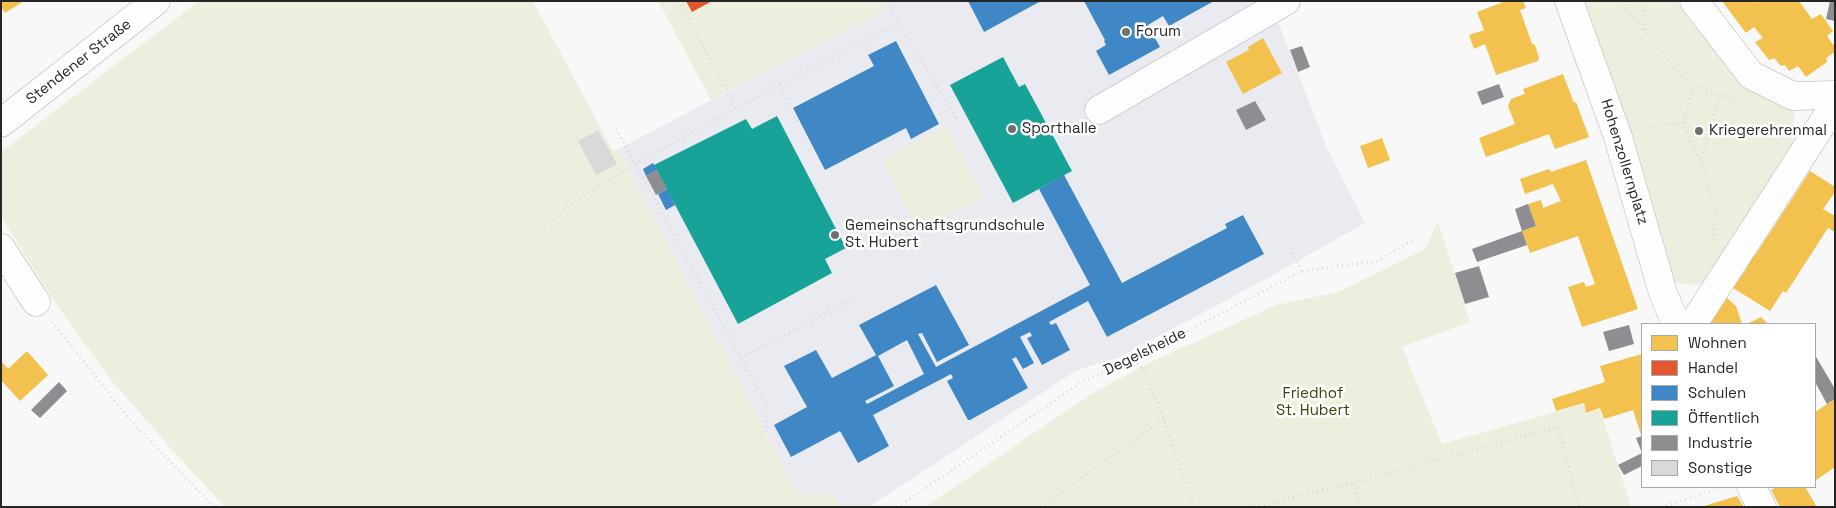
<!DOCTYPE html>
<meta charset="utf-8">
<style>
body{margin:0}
#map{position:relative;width:1836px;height:508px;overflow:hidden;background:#f8f8f9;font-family:"Space Grotesk",sans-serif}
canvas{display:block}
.frame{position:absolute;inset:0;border:2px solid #262627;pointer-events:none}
.legend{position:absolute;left:1641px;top:323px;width:175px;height:165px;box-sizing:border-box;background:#fff;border:1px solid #a8a8a9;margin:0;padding:6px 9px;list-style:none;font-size:15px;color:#262627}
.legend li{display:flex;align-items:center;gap:10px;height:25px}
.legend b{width:25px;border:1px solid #a8a8a9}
</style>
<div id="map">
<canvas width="1836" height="508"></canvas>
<div class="frame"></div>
<ul class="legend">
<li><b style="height:14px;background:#f2c14e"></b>Wohnen</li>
<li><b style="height:14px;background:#e4572e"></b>Handel</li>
<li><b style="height:14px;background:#3f88c5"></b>Schulen</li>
<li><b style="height:14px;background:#17a398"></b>Öffentlich</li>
<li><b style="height:14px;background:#8d8d92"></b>Industrie</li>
<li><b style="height:14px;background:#d9d9d9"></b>Sonstige</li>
</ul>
</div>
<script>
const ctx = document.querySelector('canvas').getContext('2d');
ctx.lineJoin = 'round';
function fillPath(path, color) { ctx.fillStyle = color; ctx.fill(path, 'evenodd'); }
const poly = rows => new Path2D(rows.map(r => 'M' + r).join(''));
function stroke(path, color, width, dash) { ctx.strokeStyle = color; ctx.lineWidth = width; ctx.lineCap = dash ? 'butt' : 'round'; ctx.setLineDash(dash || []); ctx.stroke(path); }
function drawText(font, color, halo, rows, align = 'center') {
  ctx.font = font + ' "Space Grotesk",sans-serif'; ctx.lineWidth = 5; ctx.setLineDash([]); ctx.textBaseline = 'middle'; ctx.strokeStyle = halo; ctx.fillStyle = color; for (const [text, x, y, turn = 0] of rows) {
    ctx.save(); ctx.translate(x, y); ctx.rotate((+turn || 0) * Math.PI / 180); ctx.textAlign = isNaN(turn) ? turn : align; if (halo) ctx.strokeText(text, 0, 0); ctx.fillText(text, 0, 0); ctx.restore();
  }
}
fillPath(poly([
 [882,1,1292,1,1274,11,1326,146,1365,223,1275,274,1118,358,1077,370,869,507,841,507,834,495,798,494,618,149,886,9]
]), '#eaebf1');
fillPath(poly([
 [199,1,533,1,613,151,618,149,798,494,834,495,841,507,225,507,174,452,111,380,56,304,1,217,1,152],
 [658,1,882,1,886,9,711,100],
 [1577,1,1681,1,1794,109,1796,144,1709,281,1691,285,1674,282],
 [946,126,984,197,917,230,882,160],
 [1438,222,1470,322,1402,347,1442,444,1583,404,1586,414,1600,409,1631,507,925,507,1091,394,1147,364,1276,305,1338,292,1425,249]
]), '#edefde');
fillPath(poly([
 [1,1,24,1,5,13,1,7],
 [1506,1,1523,1,1526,8,1520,10,1532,44,1535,45,1539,58,1538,61,1496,75,1485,44,1474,49,1469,35,1484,30,1477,12],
 [1722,1,1756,1,1758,3,1760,1,1799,1,1812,19,1821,14,1833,31,1827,36,1835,47,1835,52,1826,58,1827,62,1806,77,1798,66,1789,71,1785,65,1781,66,1774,58,1769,60,1755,42,1763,38,1754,27,1746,33],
 [1263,38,1282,73,1243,94,1226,62,1249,50,1248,47],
 [1563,74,1574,103,1576,102,1589,137,1555,149,1549,134,1486,157,1479,138,1515,124,1508,106,1511,99,1525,94,1523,89],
 [1382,138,1390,160,1368,168,1360,146],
 [1586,160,1638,309,1582,327,1568,287,1584,282,1586,287,1595,284,1578,236,1530,253,1522,231,1536,226,1528,204,1541,200,1543,208,1561,201,1553,184,1525,194,1520,179,1549,169,1551,172],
 [1810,171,1835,187,1835,192,1823,209,1835,216,1835,232,1828,228,1786,293,1783,291,1770,311,1733,288,1747,268,1749,261,1756,254],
 [1727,298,1736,306,1742,324,1710,324],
 [1761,317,1768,324,1747,324],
 [27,351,48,375,20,401,1,380,1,364,3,363,8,369],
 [1642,354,1642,438,1633,410,1604,419,1600,408,1586,413,1584,403,1556,411,1552,399,1605,382,1600,366],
 [1835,399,1835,467,1815,481,1815,412],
 [1773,487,1805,487,1817,507,1780,507,1771,490,1774,489],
 [1737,496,1744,507,1704,507,1704,506]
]), '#f2c14e');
fillPath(poly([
 [686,1,712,1,692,12]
]), '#e4572e');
fillPath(poly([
 [968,1,1041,1,984,32],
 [1084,1,1214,1,1169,26,1163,16,1148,25,1160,47,1109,75,1096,51,1106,45,1104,41,1105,40],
 [896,41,939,124,911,139,906,128,825,170,793,108,874,66,868,55],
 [653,163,657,170,646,176,643,169],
 [1064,175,1122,283,1227,228,1225,224,1243,215,1264,254,1107,337,1088,301,1049,322,1051,325,1056,323,1070,350,1042,365,1027,338,1032,336,1030,332,1020,337,1034,363,1023,369,1016,357,1012,359,1028,388,970,420,968,420,947,381,953,378,951,374,873,415,889,446,858,463,840,431,791,457,774,425,807,407,784,366,816,350,832,378,876,355,859,325,936,285,969,345,937,362,922,333,918,334,936,367,1090,285,1039,189],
 [907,340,924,374,867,404,865,401,894,386,878,356],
 [667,189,675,205,666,210,658,194]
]), '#3f88c5');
fillPath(poly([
 [1003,57,1019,87,1025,84,1072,171,1013,203,950,85],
 [777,116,846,248,825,259,832,273,738,324,654,165,746,119,752,129]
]), '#17a398');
fillPath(poly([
 [1830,1,1835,1,1835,21,1826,19],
 [1302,46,1310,67,1298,72,1290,50],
 [1499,84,1504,97,1482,105,1477,92],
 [1255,101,1266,120,1246,130,1236,110],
 [657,170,667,189,656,195,646,176],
 [1528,204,1536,226,1522,231,1527,245,1477,262,1472,249,1522,231,1515,209],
 [1479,266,1489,297,1465,304,1455,273],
 [1629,325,1634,344,1609,351,1603,332],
 [1815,355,1835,389,1835,399,1827,404,1815,382],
 [59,382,67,391,40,418,31,410],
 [1642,436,1642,466,1624,475,1618,465,1642,453,1636,438]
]), '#8d8d92');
fillPath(poly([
 [598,130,617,164,596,175,578,141]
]), '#d9d9d9');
const minor = poly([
 [1569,1,1618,137,1663,293,1676,324],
 [1694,1,1751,75,1793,96,1835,95],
 [1099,110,1286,1],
 [1,123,156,1],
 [1,248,36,302],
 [1693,324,1835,104],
 [1751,487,1762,507]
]);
stroke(minor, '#b2b2b3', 29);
stroke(poly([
 [679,1,736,108],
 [886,1,956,118],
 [1622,1,1627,10,1689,84,1720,95,1701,161,1683,124,1693,87],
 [1638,1,1646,19,1645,31],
 [779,85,798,125],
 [1720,95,1739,101],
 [616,129,766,404,765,432,755,438],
 [1644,129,1666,124,1683,124],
 [1701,161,1716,211,1713,241],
 [534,237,567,206,635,164,779,85,898,24],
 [1290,248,1302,271],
 [52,322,132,422,214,507],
 [740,358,855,298],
 [1134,359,1144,370,1164,419,1194,507],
 [1353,483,1360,507],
 [897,507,1087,379,1134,359,1302,271,1377,261,1413,240],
 [1041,507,1164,419],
 [1254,507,1353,483,1558,427,1579,507],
 [1661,507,1723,487]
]), '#d9d9da', 3, [1, 4]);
stroke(minor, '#fefefe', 28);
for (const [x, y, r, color] of [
 [1126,32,5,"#707070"],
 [1012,129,5,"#707070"],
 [1699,131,5,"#707070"],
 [835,235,5,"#707070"]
]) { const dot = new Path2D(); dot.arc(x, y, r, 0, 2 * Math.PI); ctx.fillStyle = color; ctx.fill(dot); stroke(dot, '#fff', 2); }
drawText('15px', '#262627', '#fff', [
 ["Forum",1136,32],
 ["Sporthalle",1022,129],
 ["Kriegerehrenmal",1709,131],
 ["Gemeinschaftsgrundschule",845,226],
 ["St. Hubert",845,243]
], 'left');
drawText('15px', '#262627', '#fff', [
 ["Stendener Straße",79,62,-38],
 ["Hohenzollernplatz",1624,162,73],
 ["Degelsheide",1145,352,-26]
]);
drawText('15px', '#3d3f03', '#fff', [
 ["Friedhof",1313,394],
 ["St. Hubert",1313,411]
]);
</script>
